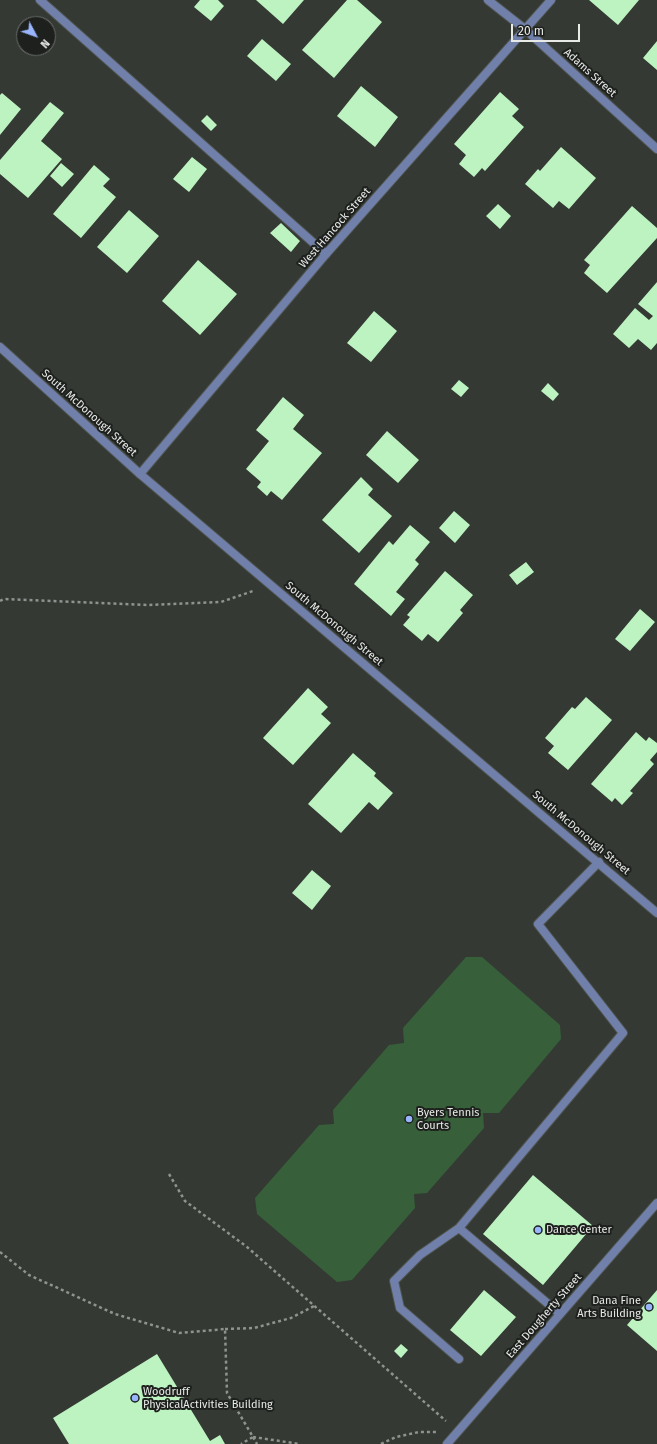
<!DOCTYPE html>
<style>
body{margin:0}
#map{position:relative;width:657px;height:1444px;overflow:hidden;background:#343934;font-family:"Fira Sans",sans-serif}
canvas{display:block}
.north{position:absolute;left:16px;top:16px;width:40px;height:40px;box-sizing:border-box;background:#1d201d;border:1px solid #6e716e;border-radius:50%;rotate:131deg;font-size:11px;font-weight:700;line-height:16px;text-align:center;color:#e7eae7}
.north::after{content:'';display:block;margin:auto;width:14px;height:18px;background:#99b5fd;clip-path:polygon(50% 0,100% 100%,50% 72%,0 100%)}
.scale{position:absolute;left:511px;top:24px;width:69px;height:18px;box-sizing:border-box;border:2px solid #e7eae7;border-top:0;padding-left:5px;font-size:12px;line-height:14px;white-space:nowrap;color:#e7eae7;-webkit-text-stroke:3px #1d201d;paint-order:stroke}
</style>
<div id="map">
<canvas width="657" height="1444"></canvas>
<div class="north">N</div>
<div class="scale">20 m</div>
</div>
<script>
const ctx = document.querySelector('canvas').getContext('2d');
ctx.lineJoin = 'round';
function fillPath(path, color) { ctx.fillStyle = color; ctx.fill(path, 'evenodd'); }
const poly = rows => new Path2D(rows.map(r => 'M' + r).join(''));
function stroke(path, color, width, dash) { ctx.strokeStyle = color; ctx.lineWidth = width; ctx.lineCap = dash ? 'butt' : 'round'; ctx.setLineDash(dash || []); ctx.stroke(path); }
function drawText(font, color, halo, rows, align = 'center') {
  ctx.font = font + ' "Fira Sans",sans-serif'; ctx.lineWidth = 4; ctx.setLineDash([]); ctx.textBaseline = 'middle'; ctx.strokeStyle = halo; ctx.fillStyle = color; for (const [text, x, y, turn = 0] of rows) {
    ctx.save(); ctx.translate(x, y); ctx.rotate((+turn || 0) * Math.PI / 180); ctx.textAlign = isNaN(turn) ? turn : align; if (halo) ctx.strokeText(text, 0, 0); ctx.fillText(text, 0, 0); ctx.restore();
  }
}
fillPath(poly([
 [466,957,482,957,560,1025,561,1039,499,1113,483,1113,484,1128,427,1193,414,1194,415,1208,352,1280,337,1282,257,1214,255,1198,319,1125,334,1124,333,1110,389,1045,404,1043,403,1028]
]), '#37603a');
fillPath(poly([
 [200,0,218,0,224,6,211,21,194,7],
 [256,0,304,0,283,24],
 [347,0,357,0,382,22,334,78,302,50],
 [589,0,639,0,618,25],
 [262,39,291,64,276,81,247,56],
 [657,41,657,70,643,58],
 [361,86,398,117,375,147,337,116],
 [500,92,519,109,512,116,524,127,485,171,482,168,474,177,459,164,466,155,454,144],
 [2,93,21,109,0,135,0,95],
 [50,102,64,113,41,141,62,159,28,198,0,174,0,160],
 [207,115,217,125,211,131,201,121],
 [561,147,596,178,569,209,559,201,553,208,525,184,538,169,540,171],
 [192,157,207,169,189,192,173,179],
 [61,163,74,174,62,187,50,176],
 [94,165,110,179,103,186,116,197,81,238,53,214],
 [498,204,511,216,500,229,486,216],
 [632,206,657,228,657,238,607,293,584,273,590,265,584,260],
 [129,210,159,236,127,273,97,247],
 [281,223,300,241,291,252,270,233],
 [198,260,237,294,200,335,162,301],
 [657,282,657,343,651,350,638,339,629,348,613,334,635,308,649,320,653,316,638,304],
 [374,311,397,331,371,362,347,343],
 [459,380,469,388,461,397,451,389],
 [548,383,559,394,553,401,541,391],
 [283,397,304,415,293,429,322,453,282,500,271,491,267,496,257,487,261,482,246,469,269,441,256,430],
 [387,431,419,460,398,483,366,455],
 [361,477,373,489,368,495,392,516,359,553,322,520],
 [454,511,470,525,455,543,439,528],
 [410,525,430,542,415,560,419,564,396,592,405,599,391,616,354,584,389,541,393,545],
 [526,562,534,572,517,585,509,575],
 [445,571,473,595,460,610,463,613,438,642,428,634,422,641,403,625,410,617,407,615],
 [640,609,655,622,630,651,615,639],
 [308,688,328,707,321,714,331,723,293,765,263,738],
 [586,697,612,720,568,770,548,753,554,746,545,738,572,707,575,709],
 [636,732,646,741,649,737,657,743,657,752,650,760,654,764,630,791,633,793,622,805,615,798,612,802,591,784],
 [353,753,376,773,374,776,393,793,378,810,369,802,341,833,308,804],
 [312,870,331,886,312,910,292,893],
 [533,1175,593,1226,543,1285,483,1234],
 [484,1290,516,1317,481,1356,450,1330],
 [657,1290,657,1351,627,1325],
 [401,1344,408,1350,401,1358,394,1351],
 [157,1354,210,1441,220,1435,225,1444,69,1444,53,1418]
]), '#bdf3c0');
const service = poly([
 [40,0,326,254],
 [459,1228,560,1314],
 [459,1359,400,1308,394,1281,420,1255,459,1228,623,1033,538,924,599,862]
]);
const minor = poly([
 [488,0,526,30,657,149],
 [140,474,326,254,551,0],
 [447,1444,657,1203]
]);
const tertiary = poly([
 [0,347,140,474,657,913]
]);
stroke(service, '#515551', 10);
stroke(minor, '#515551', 10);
stroke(tertiary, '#515551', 10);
stroke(poly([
 [0,601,4,599,148,605,221,602,253,591],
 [169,1174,185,1201,247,1247,446,1421],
 [0,1252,29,1275,115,1314,179,1333,225,1329,227,1393,253,1437,241,1444],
 [225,1329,254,1328,291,1318,314,1306],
 [253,1437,300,1444],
 [253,1437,257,1444],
 [381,1444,396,1437,419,1432,436,1432]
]), '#8f938f', 2.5, [3, 3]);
stroke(service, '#7080aa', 8);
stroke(minor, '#7080aa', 8);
stroke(tertiary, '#7080aa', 8);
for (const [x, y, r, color] of [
 [409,1119,4,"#99b5fd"],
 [538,1230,4,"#99b5fd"],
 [649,1307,4,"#99b5fd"],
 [135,1398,4,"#99b5fd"]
]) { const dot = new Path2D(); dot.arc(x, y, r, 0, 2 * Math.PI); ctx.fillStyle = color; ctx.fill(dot); stroke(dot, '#1d201d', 1.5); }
drawText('11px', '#e7eae7', '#1d201d', [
 ["Adams Street",590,73,42],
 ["West Hancock Street",335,228,-49],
 ["South McDonough Street",89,413,42],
 ["South McDonough Street",334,624,40],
 ["South McDonough Street",581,833,40],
 ["East Dougherty Street",544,1316,-49]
]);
drawText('11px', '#e7eae7', '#1d201d', [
 ["Byers Tennis",417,1113],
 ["Courts",417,1126],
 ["Dance Center",546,1230],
 ["Dana Fine",641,1301,"right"],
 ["Arts Building",641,1314,"right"],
 ["Woodruff",143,1392],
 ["PhysicalActivities Building",143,1405]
], 'left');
</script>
